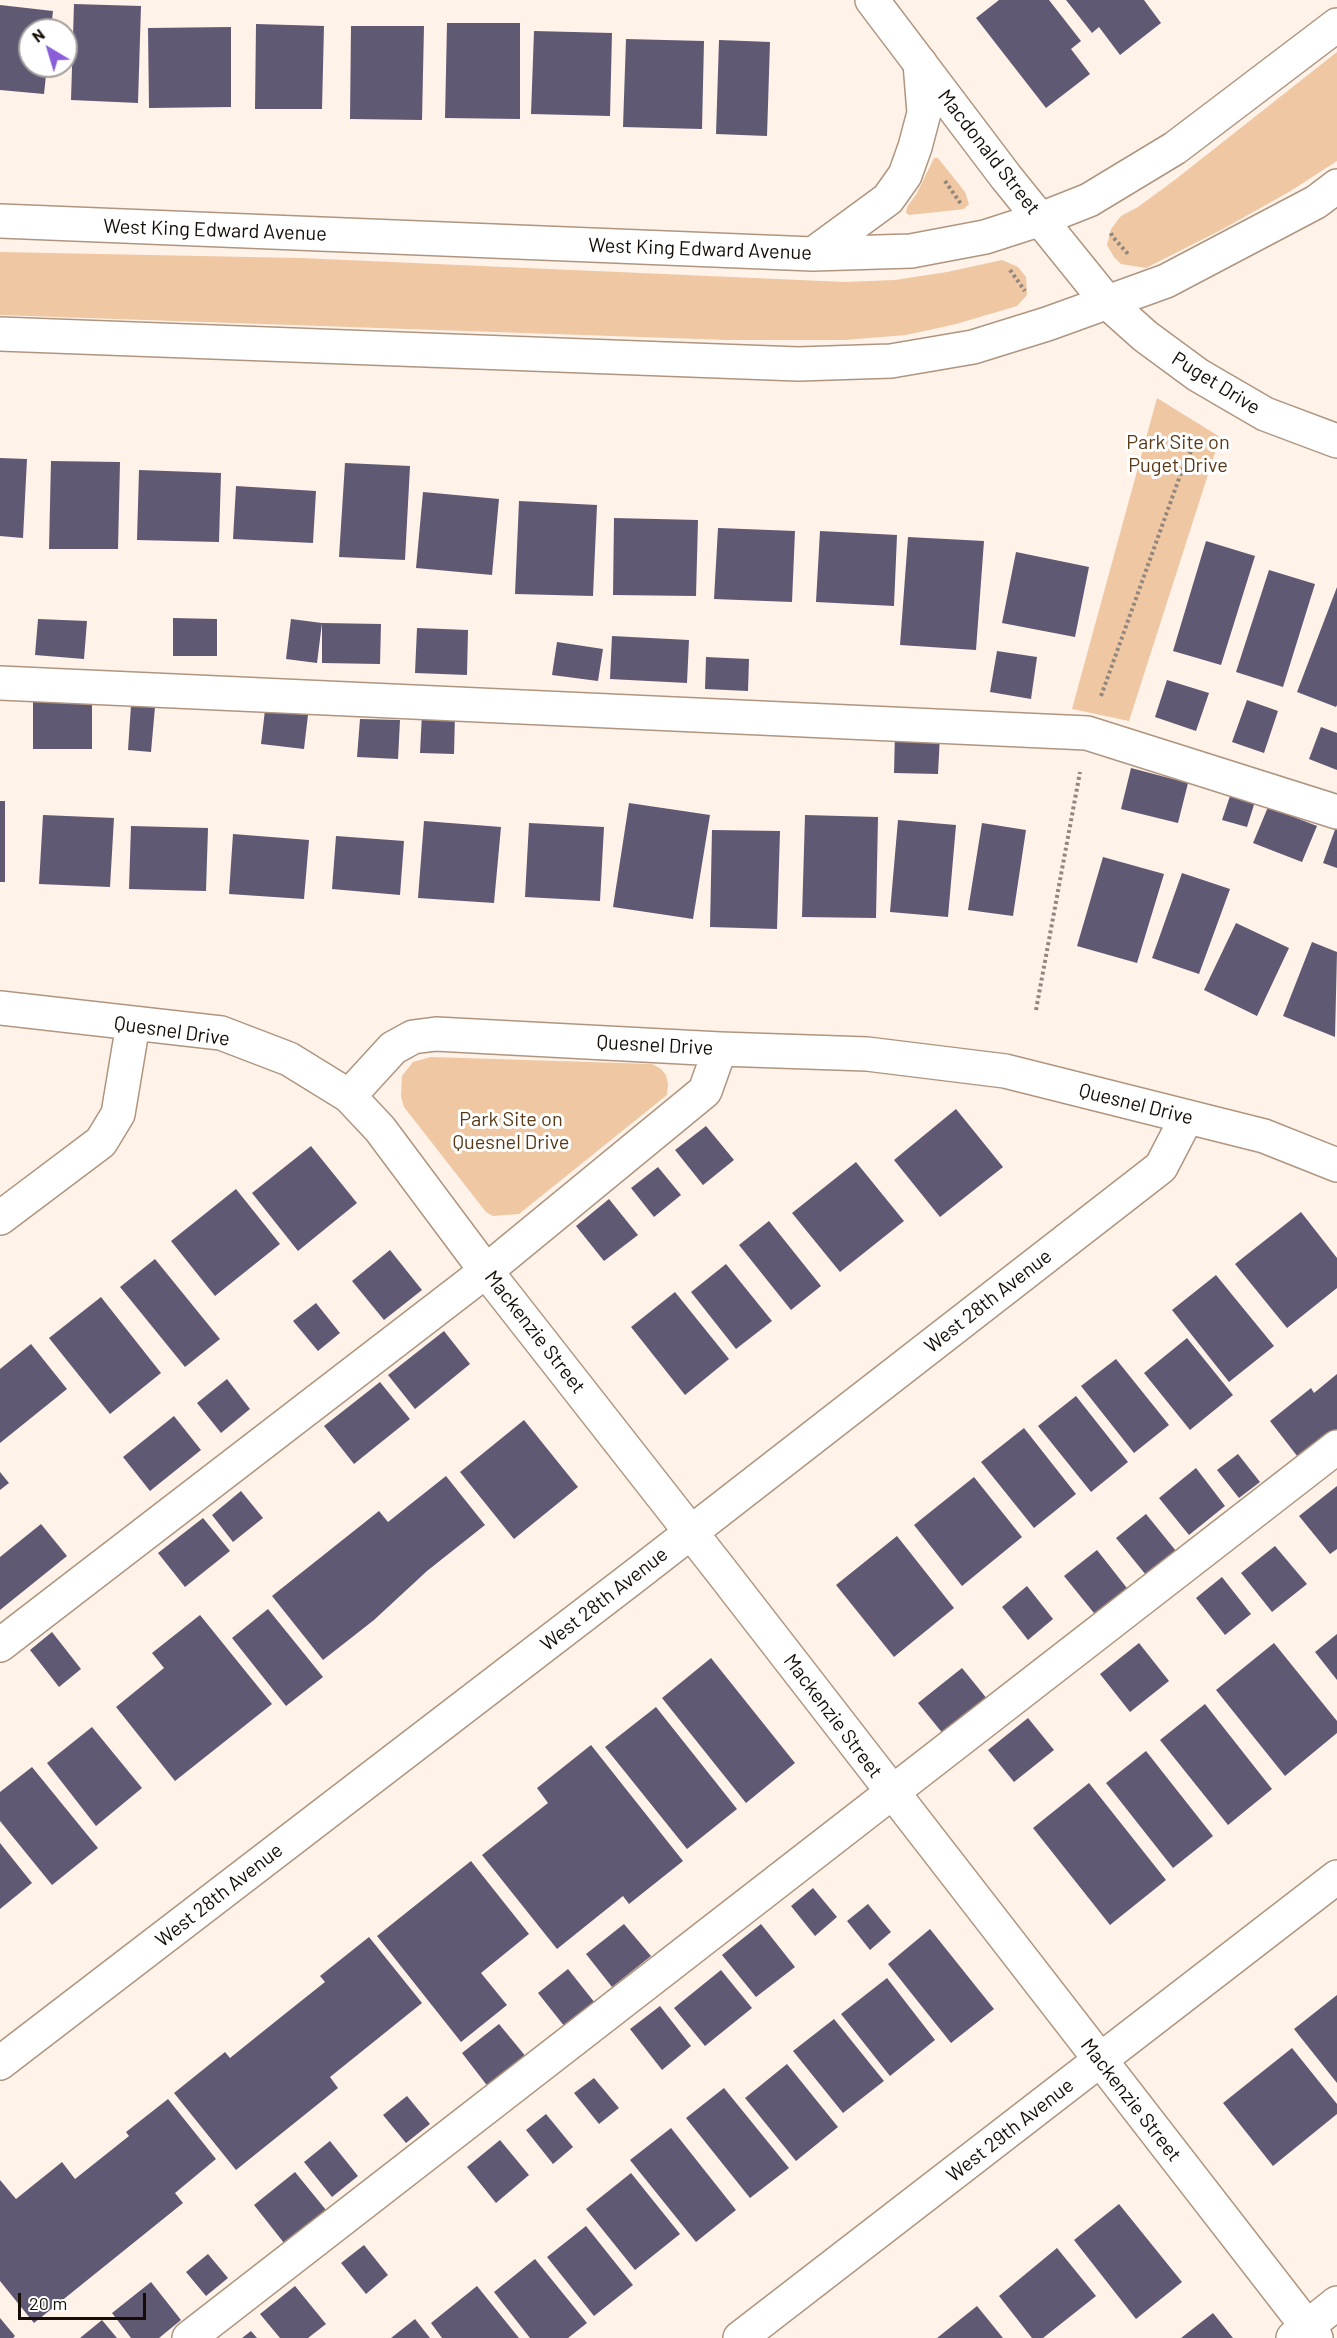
<!DOCTYPE html>
<style>
body{margin:0}
#map{position:relative;width:1337px;height:2338px;overflow:hidden;background:#fef2e9;font-family:Barlow,sans-serif}
canvas{display:block}
.north{position:absolute;left:18px;top:18px;width:60px;height:60px;box-sizing:border-box;background:#fff;border:2px solid #a29e9b;border-radius:50%;rotate:322deg;font-size:16px;font-weight:700;line-height:24px;text-align:center;color:#160d06}
.north::after{content:'';display:block;margin:auto;width:21px;height:27px;background:#8a5ed8;clip-path:polygon(50% 0,100% 100%,50% 72%,0 100%)}
.scale{position:absolute;left:18px;top:2293px;width:128px;height:27px;box-sizing:border-box;border:3px solid #160d06;border-top:0;padding-left:8px;font-size:18px;line-height:21px;white-space:nowrap;color:#160d06;-webkit-text-stroke:4px #fff;paint-order:stroke}
</style>
<div id="map">
<canvas width="1337" height="2338"></canvas>
<div class="north">N</div>
<div class="scale">20 m</div>
</div>
<script>
const ctx = document.querySelector('canvas').getContext('2d');
ctx.lineJoin = 'round';
function fillPath(path, color) { ctx.fillStyle = color; ctx.fill(path, 'evenodd'); }
const poly = rows => new Path2D(rows.map(r => 'M' + r).join(''));
function stroke(path, color, width, dash) { ctx.strokeStyle = color; ctx.lineWidth = width; ctx.lineCap = dash ? 'butt' : 'round'; ctx.setLineDash(dash || []); ctx.stroke(path); }
function drawText(font, color, halo, rows, align = 'center') {
  ctx.font = font + ' Barlow,sans-serif'; ctx.lineWidth = 6; ctx.setLineDash([]); ctx.textBaseline = 'middle'; ctx.strokeStyle = halo; ctx.fillStyle = color; for (const [text, x, y, turn = 0] of rows) {
    ctx.save(); ctx.translate(x, y); ctx.rotate((+turn || 0) * Math.PI / 180); ctx.textAlign = isNaN(turn) ? turn : align; if (halo) ctx.strokeText(text, 0, 0); ctx.fillText(text, 0, 0); ctx.restore();
  }
}
fillPath(poly([
 [1337,52,1337,161,1289,192,1223,229,1146,268,1121,264,1114,257,1107,245,1111,229,1121,216,1138,207,1176,179],
 [934,158,938,158,965,192,969,204,964,209,956,210,909,215,906,213,907,207,917,193],
 [0,252,300,258,845,282,895,280,947,272,1002,260,1018,267,1026,277,1027,295,1017,306,956,324,906,335,845,340,728,340,0,315],
 [1157,398,1220,437,1129,721,1072,709],
 [431,1057,652,1064,661,1069,666,1075,668,1084,667,1095,519,1214,493,1216,486,1212,404,1107,401,1097,402,1076,413,1062]
]), '#efc7a3');
fillPath(poly([
 [999,0,1049,0,1081,41,1071,49,1090,74,1046,108,976,18],
 [1066,0,1144,0,1161,23,1120,55,1099,27,1092,33],
 [74,4,141,6,138,103,71,100],
 [0,5,53,11,51,30,30,30,30,66,47,66,44,94,0,90],
 [447,23,520,23,520,119,445,118],
 [256,24,324,26,322,109,255,109],
 [351,26,424,26,422,120,350,119],
 [231,27,231,107,149,108,148,28],
 [534,31,612,33,610,116,531,114],
 [626,39,704,41,702,129,623,127],
 [719,40,770,42,767,136,716,134],
 [0,458,27,459,23,538,0,536],
 [51,461,120,462,118,549,49,549],
 [345,463,410,466,405,560,339,557],
 [139,470,221,473,219,542,137,540],
 [236,486,316,491,313,543,233,539],
 [423,492,499,499,492,575,416,568],
 [519,501,597,505,593,596,515,594],
 [614,518,698,520,696,596,613,595],
 [718,528,795,531,792,602,714,599],
 [820,531,897,535,894,606,816,602],
 [908,537,984,541,976,650,900,645],
 [1206,541,1255,556,1221,665,1173,651],
 [1016,552,1089,567,1075,637,1002,623],
 [1269,570,1315,584,1283,687,1236,672],
 [1337,587,1337,705,1336,707,1297,692],
 [173,618,217,619,217,656,173,656],
 [38,619,87,621,84,659,35,655],
 [291,619,322,623,381,624,380,664,322,663,322,623,317,663,286,659],
 [417,628,468,630,467,675,415,673],
 [612,636,689,640,687,683,610,679],
 [557,642,603,649,598,681,552,675],
 [997,651,1037,657,1031,699,990,692],
 [706,657,749,659,748,691,705,689],
 [1167,680,1209,693,1196,731,1155,717],
 [1247,700,1278,711,1264,753,1232,742],
 [33,701,92,701,92,749,33,749],
 [131,705,155,707,151,752,128,750],
 [265,710,308,715,304,749,261,744],
 [422,713,455,714,454,754,420,753],
 [360,719,400,720,398,759,357,757],
 [1321,727,1337,733,1337,770,1309,759],
 [895,732,940,735,938,774,894,773],
 [1131,768,1188,783,1178,823,1121,809],
 [1234,784,1258,792,1247,827,1222,820],
 [0,801,5,801,5,882,0,882],
 [629,803,710,815,693,919,613,907],
 [1268,807,1317,826,1302,862,1253,843],
 [43,815,114,818,110,887,39,884],
 [805,815,878,817,876,918,802,917],
 [898,820,956,825,948,917,890,912],
 [424,821,501,827,494,903,418,898],
 [529,823,604,827,600,901,525,897],
 [982,823,1026,830,1013,916,968,910],
 [1337,824,1337,868,1323,863],
 [131,826,208,828,206,891,129,889],
 [712,830,780,831,777,929,710,927],
 [233,834,309,840,304,899,229,894],
 [336,836,404,841,400,895,332,889],
 [1103,857,1164,874,1137,963,1077,946],
 [1182,873,1230,889,1199,974,1152,958],
 [1236,923,1289,948,1257,1016,1204,990],
 [1312,942,1337,952,1335,1037,1283,1016],
 [956,1109,1003,1167,940,1217,894,1160],
 [706,1126,734,1160,703,1185,675,1150],
 [311,1146,357,1203,298,1251,252,1193],
 [856,1162,904,1221,840,1272,792,1213],
 [658,1167,681,1195,654,1217,631,1188],
 [236,1189,280,1244,215,1296,171,1241],
 [609,1199,638,1235,604,1261,576,1226],
 [1301,1212,1337,1258,1337,1288,1287,1328,1235,1264],
 [769,1221,821,1286,791,1310,739,1245],
 [390,1250,422,1290,384,1320,352,1281],
 [155,1259,220,1339,185,1367,120,1287],
 [726,1264,772,1321,736,1349,691,1292],
 [1216,1275,1274,1346,1229,1382,1172,1310],
 [675,1292,729,1359,685,1395,631,1327],
 [101,1297,161,1373,110,1414,49,1338],
 [316,1303,340,1333,318,1351,293,1321],
 [444,1331,470,1364,415,1409,388,1375],
 [1187,1338,1233,1395,1190,1430,1144,1373],
 [31,1344,67,1389,0,1443,0,1369],
 [1116,1359,1169,1425,1134,1453,1081,1386],
 [1337,1374,1337,1431,1301,1461,1270,1421,1311,1388,1314,1393],
 [227,1379,250,1409,221,1433,197,1403],
 [380,1382,410,1419,354,1464,324,1426],
 [1076,1396,1128,1462,1091,1492,1038,1426],
 [174,1416,201,1450,150,1491,123,1457],
 [524,1420,578,1487,514,1539,460,1472],
 [1024,1428,1076,1494,1034,1528,981,1462],
 [1238,1454,1260,1482,1239,1498,1217,1470],
 [1196,1468,1225,1506,1189,1535,1159,1498],
 [0,1472,9,1483,0,1490],
 [446,1476,485,1525,427,1571,374,1620,323,1660,272,1596,379,1511,388,1522],
 [974,1477,1022,1537,962,1586,914,1525],
 [1337,1486,1337,1549,1330,1554,1299,1516],
 [241,1491,263,1518,233,1542,212,1515],
 [1146,1514,1176,1551,1146,1575,1116,1538],
 [203,1518,230,1551,185,1587,158,1553],
 [41,1524,67,1556,0,1610,0,1557],
 [897,1536,954,1608,894,1657,836,1585],
 [1275,1546,1307,1584,1272,1612,1241,1573],
 [1097,1550,1130,1592,1098,1618,1064,1576],
 [1222,1577,1251,1614,1225,1635,1196,1598],
 [1027,1586,1053,1619,1028,1640,1002,1607],
 [268,1609,323,1677,286,1706,232,1638],
 [200,1615,272,1704,175,1781,116,1707,164,1668,152,1653],
 [52,1632,81,1669,59,1687,30,1650],
 [1337,1634,1337,1680,1315,1652],
 [1139,1643,1169,1681,1130,1712,1100,1674],
 [1274,1643,1337,1721,1337,1733,1285,1776,1216,1690],
 [711,1658,795,1763,746,1803,662,1698],
 [962,1668,988,1700,944,1735,918,1703],
 [1205,1704,1272,1789,1228,1825,1160,1740],
 [656,1707,737,1809,687,1849,605,1747],
 [1028,1718,1054,1750,1014,1782,988,1750],
 [92,1727,142,1788,96,1826,47,1763],
 [591,1745,683,1861,629,1904,623,1896,557,1949,482,1855,548,1803,537,1788],
 [1146,1751,1213,1836,1173,1868,1106,1783],
 [32,1767,98,1848,52,1885,0,1821,0,1792],
 [1089,1783,1166,1880,1110,1925,1033,1828],
 [0,1843,32,1883,0,1909],
 [471,1861,529,1934,481,1973,507,2005,461,2042,377,1936],
 [813,1888,837,1917,815,1936,791,1906],
 [868,1904,891,1932,870,1950,847,1921],
 [624,1924,651,1956,612,1987,586,1954],
 [761,1924,795,1967,756,1997,722,1955],
 [930,1929,994,2009,951,2043,888,1964],
 [369,1937,422,2003,330,2077,338,2088,236,2170,174,2093,225,2052,230,2058,281,2017,325,1982,320,1976],
 [568,1969,595,2003,565,2027,538,1993],
 [721,1970,752,2008,705,2046,674,2008],
 [887,1978,935,2040,890,2076,841,2014],
 [1337,1995,1337,2083,1294,2029],
 [660,2006,691,2046,662,2070,630,2029],
 [834,2019,884,2081,843,2113,793,2051],
 [499,2024,527,2058,489,2088,462,2053],
 [1292,2048,1337,2104,1337,2114,1273,2166,1223,2103],
 [787,2064,838,2127,796,2161,745,2098],
 [594,2078,619,2108,599,2124,574,2093],
 [724,2088,789,2168,750,2198,686,2118],
 [407,2096,430,2124,406,2143,383,2115],
 [168,2099,216,2159,175,2193,183,2203,34,2323,0,2281,0,2180,16,2199,62,2162,75,2179,129,2136,126,2132],
 [546,2114,573,2147,553,2164,526,2130],
 [671,2128,736,2210,696,2242,630,2160],
 [500,2140,529,2175,496,2203,467,2167],
 [330,2141,358,2176,332,2197,304,2162],
 [295,2172,326,2210,284,2243,254,2205],
 [631,2173,680,2234,635,2270,586,2209],
 [1119,2204,1182,2282,1136,2319,1074,2240],
 [586,2226,633,2285,594,2316,547,2257],
 [364,2245,388,2275,366,2294,341,2263],
 [1057,2248,1096,2296,1043,2338,1032,2338,999,2296],
 [208,2254,228,2278,206,2296,186,2272],
 [535,2259,587,2323,568,2338,530,2338,494,2292],
 [151,2282,181,2320,159,2338,131,2338,112,2313],
 [295,2286,326,2324,308,2338,280,2338,260,2314],
 [477,2286,519,2338,442,2338,431,2323],
 [977,2306,1003,2338,937,2338],
 [1213,2313,1233,2338,1181,2338],
 [0,2318,15,2336,13,2338,0,2338],
 [415,2319,430,2338,391,2338],
 [102,2320,117,2338,80,2338],
 [251,2331,257,2338,242,2338]
]), '#605974');
const minor = poly([
 [872,0,1006,177,1107,302,1145,336,1198,375,1265,414,1337,441],
 [0,683,1087,733,1337,812],
 [0,1008,221,1033,289,1059,349,1096,380,1129,486,1271,722,1572,1316,2338],
 [349,1096,393,1048,413,1037,436,1034,720,1049,867,1054,1005,1071,1264,1136,1337,1165],
 [0,1218,101,1142,118,1114,133,1024],
 [0,1645,486,1271,705,1091,720,1049],
 [0,2063,636,1575,1161,1167,1187,1117],
 [189,2338,1337,1447],
 [740,2338,1337,1877],
 [1293,2338,1337,2303]
]);
const major = poly([
 [0,221,813,254,911,251,985,237,1041,219,1089,200,1175,148,1337,25],
 [813,254,888,199,905,175,915,147,924,113,920,63],
 [0,334,798,364,891,361,973,347,1047,324,1166,281,1316,202,1337,186]
]);
stroke(minor, '#af957f', 36);
stroke(major, '#af957f', 36);
stroke(poly([
 [945,181,961,204],
 [1111,233,1112,236,1129,255],
 [1010,270,1025,291],
 [1101,696,1181,473,1197,438],
 [1036,1010,1080,772]
]), '#92877f', 4, [3, 3]);
stroke(minor, '#fff', 33);
stroke(major, '#fff', 33);
drawText('20px', '#160d06', '#fff', [
 ["Macdonald Street",989,152,52],
 ["West King Edward Avenue",215,230,2],
 ["West King Edward Avenue",700,249,2],
 ["Puget Drive",1216,383,32],
 ["Quesnel Drive",172,1031,8],
 ["Quesnel Drive",655,1045,3],
 ["Quesnel Drive",1136,1104,14],
 ["West 28th Avenue",988,1301,-38],
 ["Mackenzie Street",535,1332,52],
 ["West 28th Avenue",604,1599,-38],
 ["Mackenzie Street",833,1716,53],
 ["West 28th Avenue",219,1895,-38],
 ["Mackenzie Street",1131,2100,52],
 ["West 29th Avenue",1010,2130,-38]
]);
drawText('20px', '#5a3917', '#fff', [
 ["Park Site on",1178,442],
 ["Puget Drive",1178,465],
 ["Park Site on",511,1119],
 ["Quesnel Drive",511,1142]
]);
</script>
